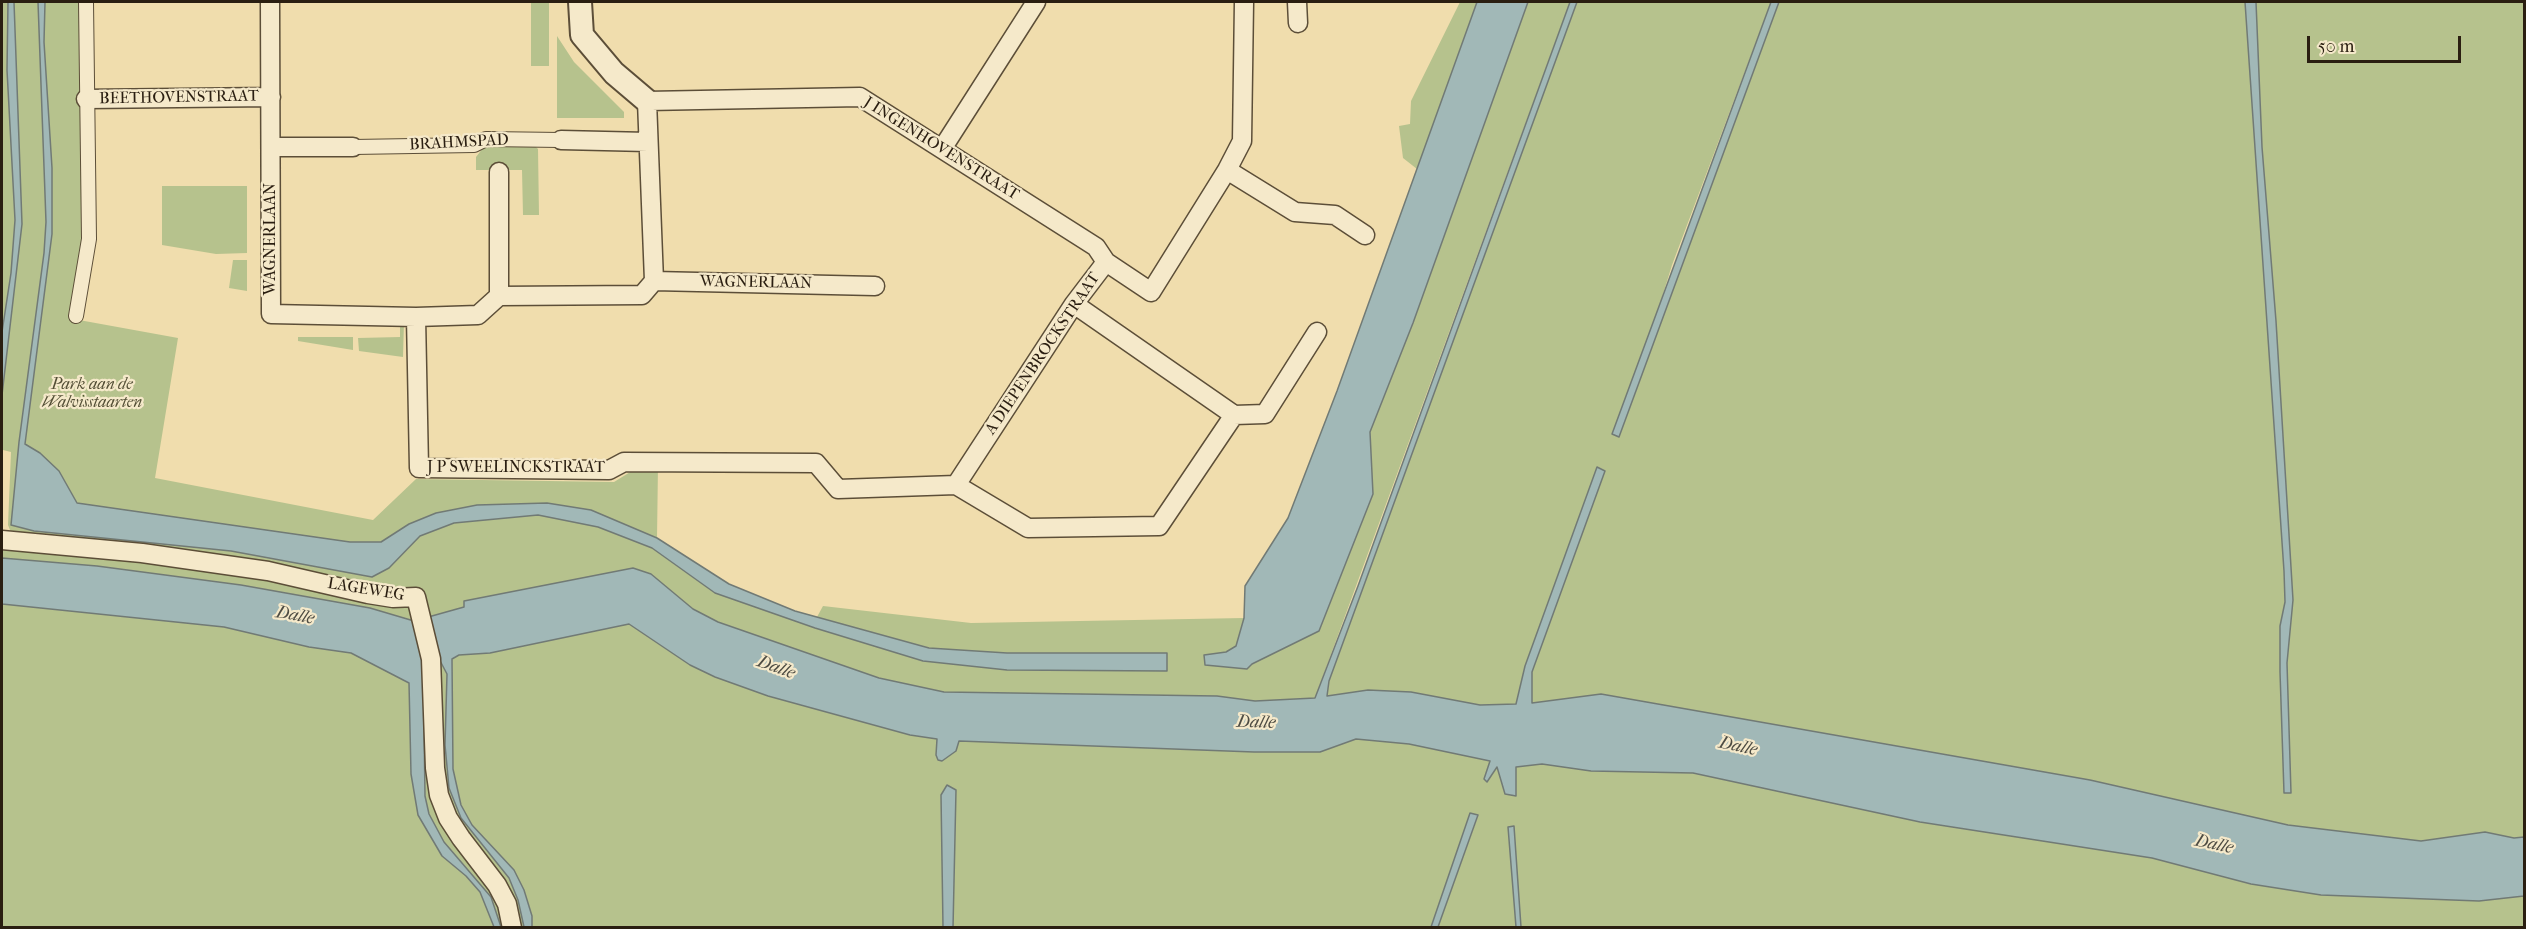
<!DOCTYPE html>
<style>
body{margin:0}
#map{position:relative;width:2526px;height:929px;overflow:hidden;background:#f0ddad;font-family:"IM FELL French Canon",serif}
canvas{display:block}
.frame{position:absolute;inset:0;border:3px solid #2a1e11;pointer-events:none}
.scale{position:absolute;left:2307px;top:36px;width:154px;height:27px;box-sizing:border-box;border:3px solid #2a1e11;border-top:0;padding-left:8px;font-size:18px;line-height:21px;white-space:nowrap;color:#2a1e11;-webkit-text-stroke:4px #f5e9ca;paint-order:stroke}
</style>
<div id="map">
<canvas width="2526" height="929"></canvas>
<div class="frame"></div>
<div class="scale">50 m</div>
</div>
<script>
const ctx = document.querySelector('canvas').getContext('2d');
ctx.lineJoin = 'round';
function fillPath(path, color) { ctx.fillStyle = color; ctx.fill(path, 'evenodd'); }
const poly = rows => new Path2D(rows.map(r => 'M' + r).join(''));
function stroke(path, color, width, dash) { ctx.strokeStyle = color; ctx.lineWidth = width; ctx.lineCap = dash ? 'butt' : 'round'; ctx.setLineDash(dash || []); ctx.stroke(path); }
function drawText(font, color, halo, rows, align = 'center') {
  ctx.font = font + ' "IM FELL French Canon",serif'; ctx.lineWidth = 4.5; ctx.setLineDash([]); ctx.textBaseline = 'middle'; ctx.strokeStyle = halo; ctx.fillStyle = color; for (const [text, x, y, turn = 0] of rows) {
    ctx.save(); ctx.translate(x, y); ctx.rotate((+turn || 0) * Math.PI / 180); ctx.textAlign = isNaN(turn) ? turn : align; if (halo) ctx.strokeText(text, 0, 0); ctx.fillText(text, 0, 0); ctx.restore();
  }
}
fillPath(poly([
 [2,2,85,2,85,242,79,320,178,338,155,478,373,520,416,479,614,482,640,466,658,465,657,538,591,510,409,524,381,542,350,542,77,503,59,471,12,525,231,551,372,577,389,568,420,536,454,523,538,515,598,527,652,548,715,593,815,628,923,661,1007,670,1167,671,1167,653,1007,653,929,648,817,617,823,606,971,623,1244,618,1236,647,1226,652,1204,655,1205,665,1247,669,1252,664,1319,631,1373,494,1370,432,1413,323,1528,2,1570,2,1315,698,1255,701,1217,696,944,692,879,678,718,622,693,609,651,574,464,602,464,607,414,621,370,608,241,585,97,566,2,558,2,545,141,558,280,579,402,606,399,593,12,535,8,525,11,452,3,450,2,467],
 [531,2,549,2,549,66,531,66],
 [1460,2,1477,2,1417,169,1403,158,1399,126,1410,124,1411,101],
 [1577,2,1771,2,1672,265,1619,437,1779,2,2245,2,2284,571,2285,602,2280,626,2280,672,2284,792,2291,793,2287,663,2293,600,2276,321,2262,147,2256,2,2524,2,2524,837,2514,838,2485,832,2421,841,2288,825,2090,780,1601,694,1532,703,1532,672,1604,471,1597,468,1525,666,1516,704,1480,705,1411,692,1327,697,1329,681],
 [557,36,574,62,624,112,624,118,557,118],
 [486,144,533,144,538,149,539,215,523,215,522,170,476,170,476,157],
 [162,186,247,186,247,253,216,254,162,245],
 [233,260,247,260,247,291,229,288],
 [404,322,403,357,359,351,358,338,400,337,400,324],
 [298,337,353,337,353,350,298,341],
 [2,604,224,627,309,647,351,653,409,683,411,774,442,856,466,876,480,892,494,927,2,927],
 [629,624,690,665,715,677,768,696,910,735,937,739,936,755,958,741,1254,752,1320,752,1356,739,1409,744,1490,761,1492,775,1496,766,1499,768,1505,794,1516,796,1515,767,1542,764,1591,771,1693,773,1920,822,2152,858,2251,884,2321,895,2479,901,2524,896,2524,927,1521,927,1509,827,1516,927,1438,927,1478,816,1471,814,1431,927,953,927,956,790,941,795,943,927,532,927,532,916,524,890,514,870,471,825,461,805,453,769,452,659,458,655,490,653],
 [437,655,447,674,445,745,449,788,461,818,509,878,518,900,524,927,516,927,444,794],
 [423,658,431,770,495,890,508,927,501,927,491,897,444,842,429,814,425,796]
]), '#b6c28d');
const water = poly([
 [8,2,14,2,22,224,2,395,2,332,11,273,15,220,7,70,8,2],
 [38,2,45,2,44,42,52,168,52,234,25,444,40,453,59,471,77,503,350,542,381,542,409,524,436,513,477,505,547,503,591,510,657,538,729,584,795,611,929,648,1007,653,1167,653,1167,671,1007,670,923,661,815,628,715,593,652,548,598,527,538,515,454,523,420,536,389,568,372,577,231,551,34,531,11,525,19,442,44,253,46,222,38,2],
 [1477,2,1528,2,1413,323,1370,432,1373,494,1319,631,1252,664,1247,669,1205,665,1204,655,1226,652,1236,646,1244,618,1245,586,1288,518,1337,391,1477,2],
 [1570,2,1577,2,1329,681,1327,696,1368,690,1411,692,1480,705,1516,704,1525,666,1597,467,1605,471,1532,672,1532,703,1601,694,2090,780,2288,825,2421,841,2485,832,2514,838,2524,837,2524,896,2479,901,2321,895,2251,884,2152,858,1920,822,1693,773,1591,771,1542,764,1516,767,1516,796,1505,794,1497,767,1487,782,1484,779,1490,761,1409,744,1356,739,1320,752,1254,752,959,741,956,751,942,761,938,760,936,755,937,739,910,735,768,696,715,677,690,665,629,624,490,653,459,655,452,659,453,769,461,805,472,825,514,870,524,890,532,916,532,927,524,927,518,900,509,878,461,818,449,788,445,745,447,674,437,655,423,658,425,796,429,814,444,842,491,897,501,927,494,927,480,892,466,876,442,856,418,815,411,774,409,683,351,653,309,647,224,627,2,604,2,558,97,566,241,585,370,608,414,621,464,607,464,601,633,568,651,574,693,609,718,622,879,678,944,692,1217,696,1255,701,1315,698,1358,586,1570,2],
 [1771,2,1779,2,1619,437,1612,434,1771,2],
 [2245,2,2256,2,2262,147,2276,321,2293,600,2287,663,2291,793,2284,793,2280,672,2280,626,2285,602,2284,571,2245,2],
 [947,785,956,790,953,928,943,927,941,795,947,785],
 [1470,813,1478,815,1438,927,1431,927,1470,813],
 [1514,826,1521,927,1516,927,1508,827,1514,826]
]);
fillPath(water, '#a1b8b7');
stroke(water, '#717a75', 1.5);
const pedestrian = poly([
 [353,147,474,145,486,139,561,140],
 [76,316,89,239,86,2]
]);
const minor = poly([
 [270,2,271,314,416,317,478,315,499,296,642,295,654,281,875,286],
 [1297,2,1298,23],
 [86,99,271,97],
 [561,140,648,142],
 [271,147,353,147],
 [942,149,1036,2],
 [1227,170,1295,212,1335,215,1365,235],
 [654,281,647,101,860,97,1096,247,1106,262],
 [499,296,499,172],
 [1074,304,1234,415],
 [416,317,419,468,609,470,624,462,816,463,838,489,956,485,1028,528,1159,526,1234,415,1265,414,1317,332],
 [956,485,1074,304,1106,262,1151,292,1227,170,1242,141,1244,2],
 [2,540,142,553,268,571,368,594,393,598,416,597,431,659,435,768,439,795,448,818,461,838,497,885,507,904,512,928]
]);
const tertiary = poly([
 [580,2,582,35,614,73,647,101]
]);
stroke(pedestrian, '#5c4e38', 16);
stroke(minor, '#5c4e38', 21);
stroke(tertiary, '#5c4e38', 26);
stroke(pedestrian, '#f5e9ca', 14);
stroke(minor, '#f5e9ca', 18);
stroke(tertiary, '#f5e9ca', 22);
drawText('16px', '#2a1e11', '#f5e9ca', [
 ["BEETHOVENSTRAAT",179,98,-1],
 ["BRAHMSPAD",459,143,-3],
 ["J INGENHOVENSTRAAT",941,149,32],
 ["WAGNERLAAN",271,239,-90],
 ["WAGNERLAAN",756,283,1],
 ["A DIEPENBROCKSTRAAT",1043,354,-56],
 ["J P SWEELINCKSTRAAT",516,468],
 ["LAGEWEG",366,590,9]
]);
drawText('italic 16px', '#544f36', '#f5e9ca', [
 ["Park aan de",92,385],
 ["Walvisstaarten",92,403]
]);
drawText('italic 18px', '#4e4c43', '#f5e9ca', [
 ["Dalle",295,616,10],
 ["Dalle",776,668,20],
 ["Dalle",1256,723,2],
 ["Dalle",1738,747,12],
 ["Dalle",2214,845,12]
]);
</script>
